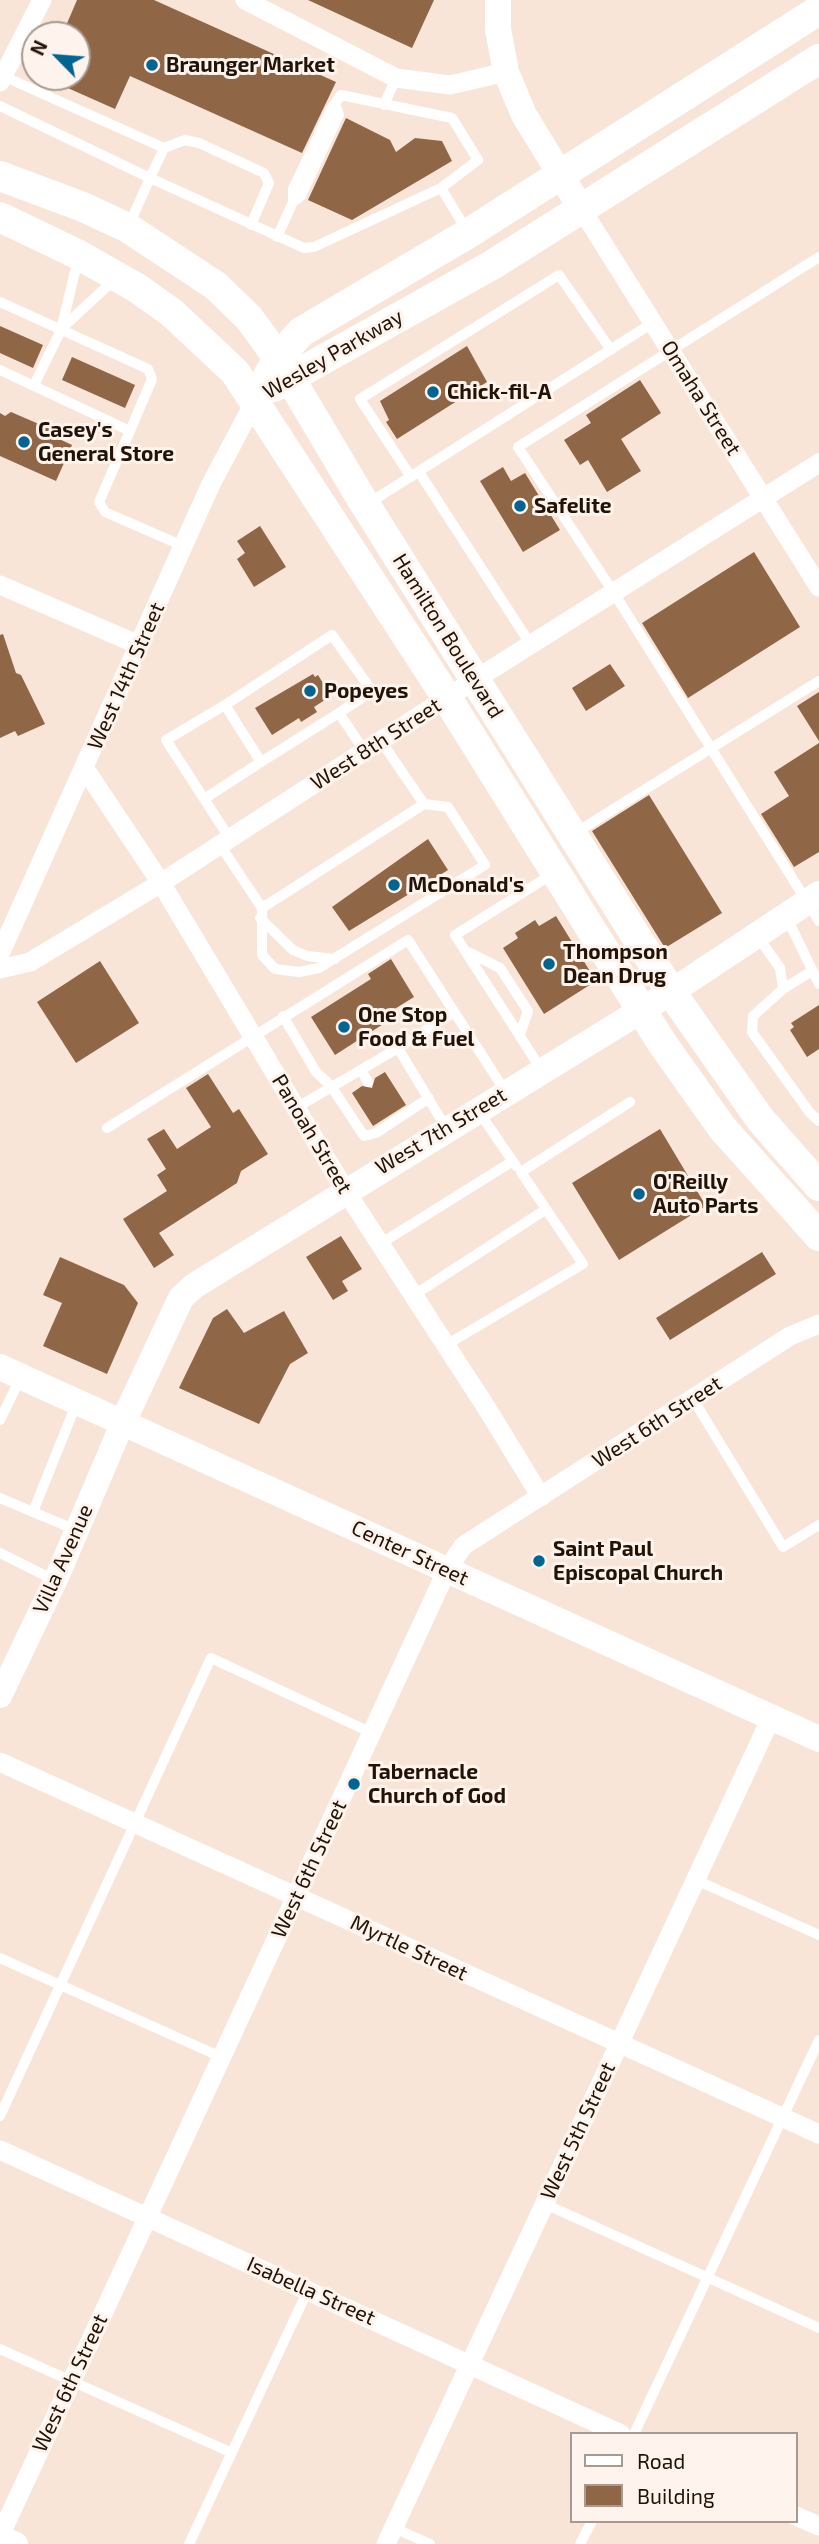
<!DOCTYPE html>
<style>
body{margin:0}
#map{position:relative;width:819px;height:2544px;overflow:hidden;background:#f8e5d7;font-family:"Exo 2",sans-serif}
canvas{display:block}
.legend{position:absolute;left:570px;top:2432px;width:228px;height:91px;box-sizing:border-box;background:#fef4ed;border:2px solid #a69a91;margin:0;padding:9px 12px;list-style:none;font-size:21px;color:#231306}
.legend li{display:flex;align-items:center;gap:14px;height:35px}
.legend b{width:35px;border:2px solid #a69a91}
.north{position:absolute;left:21px;top:21px;width:70px;height:70px;box-sizing:border-box;background:#fef4ed;border:2px solid #a69a91;border-radius:50%;rotate:295deg;font-size:19px;font-weight:700;line-height:28px;text-align:center;color:#231306}
.north::after{content:'';display:block;margin:auto;width:24px;height:32px;background:#006593;clip-path:polygon(50% 0,100% 100%,50% 72%,0 100%)}
</style>
<div id="map">
<canvas width="819" height="2544"></canvas>
<ul class="legend">
<li><b style="height:9px;background:#fff"></b>Road</li>
<li><b style="height:19px;background:#8f6646"></b>Building</li>
</ul>
<div class="north">N</div>
</div>
<script>
const ctx = document.querySelector('canvas').getContext('2d');
ctx.lineJoin = 'round';
function fillPath(path, color) { ctx.fillStyle = color; ctx.fill(path, 'evenodd'); }
const poly = rows => new Path2D(rows.map(r => 'M' + r).join(''));
function stroke(path, color, width, dash) { ctx.strokeStyle = color; ctx.lineWidth = width; ctx.lineCap = dash ? 'butt' : 'round'; ctx.setLineDash(dash || []); ctx.stroke(path); }
function drawText(font, color, halo, rows, align = 'center') {
  ctx.font = font + ' "Exo 2",sans-serif'; ctx.lineWidth = 6; ctx.setLineDash([]); ctx.textBaseline = 'middle'; ctx.strokeStyle = halo; ctx.fillStyle = color; for (const [text, x, y, turn = 0] of rows) {
    ctx.save(); ctx.translate(x, y); ctx.rotate((+turn || 0) * Math.PI / 180); ctx.textAlign = isNaN(turn) ? turn : align; if (halo) ctx.strokeText(text, 0, 0); ctx.fillText(text, 0, 0); ctx.restore();
  }
}
fillPath(poly([
 [77,0,154,0,336,82,302,153,130,76,115,109,43,77,77,77,77,35,62,35],
 [308,0,434,0,412,48],
 [346,118,390,140,396,152,415,138,442,141,452,161,352,220,308,200],
 [0,326,43,345,33,368,0,353],
 [467,346,487,382,397,439,386,422,389,420,380,401],
 [72,357,135,385,125,408,62,380],
 [640,380,661,413,621,439,641,471,607,492,588,460,580,465,564,440,591,423,586,415],
 [11,412,55,431,55,437,72,445,56,481,0,456,0,413,5,416],
 [503,467,511,481,525,473,560,530,523,552,480,481],
 [260,526,286,567,254,587,237,559,245,553,237,541],
 [754,552,800,627,688,698,642,623],
 [3,634,16,673,21,675,45,724,18,736,15,731,0,738,0,635],
 [610,664,625,686,586,711,572,688],
 [313,674,315,677,318,675,331,696,314,707,317,712,301,722,299,718,272,735,255,708],
 [819,692,819,741,797,706],
 [819,743,819,852,794,867,761,814,789,796,774,772],
 [649,795,722,913,665,948,592,831],
 [428,839,448,870,349,931,332,907],
 [556,916,596,981,544,1014,503,948,518,938,515,933,535,920,539,926],
 [391,959,414,997,385,1015,388,1021,335,1055,311,1017,371,979,368,974],
 [100,961,139,1023,76,1063,37,1002],
 [819,1005,819,1049,807,1057,790,1030,794,1027,791,1023],
 [385,1072,406,1105,373,1126,352,1093,362,1086,372,1088,375,1078],
 [208,1074,233,1113,239,1109,268,1154,241,1171,237,1183,159,1233,174,1255,154,1268,123,1219,167,1191,157,1175,166,1169,147,1139,164,1129,177,1149,211,1127,186,1088],
 [660,1129,706,1206,619,1260,572,1183],
 [341,1236,362,1269,342,1281,348,1291,333,1300,306,1257],
 [762,1252,776,1274,670,1340,656,1318],
 [60,1257,124,1285,138,1303,107,1374,43,1346,62,1303,43,1295],
 [227,1309,244,1333,284,1311,308,1353,290,1364,259,1424,179,1388,213,1318]
]), '#8f6646');
stroke(poly([
 [3,76,164,148,185,140,199,143,264,173,269,183,251,225],
 [384,105,396,78],
 [0,106,150,178,129,225],
 [164,148,150,178,304,248,314,247,441,188,466,229],
 [293,202,301,196,339,115,335,103],
 [277,237,293,202,293,189,331,109,341,95,452,118,478,160,441,188],
 [819,257,518,447,614,593,819,921],
 [0,302,148,369,152,379,130,431,0,370],
 [61,329,114,280],
 [34,385,61,330,78,259],
 [130,431,99,502,105,512,183,546],
 [419,472,531,645],
 [411,477,360,399,559,275,611,350],
 [369,503,654,322],
 [225,705,166,740,230,839],
 [339,713,261,762,225,705,332,635,372,691,339,713,365,752],
 [204,799,261,762],
 [575,833,819,681],
 [220,845,262,908,262,955,275,969,299,972,319,968,485,865,448,807,424,804],
 [262,908,424,804,381,741],
 [786,916,819,984],
 [260,918,293,950,307,956,335,959],
 [758,937,780,968,783,989],
 [466,951,500,968,528,1011,520,1034],
 [812,971,783,989,753,1016,752,1032,810,1113,819,1121],
 [283,1016,316,1072,331,1086,364,1136,376,1133,429,1098],
 [398,1048,454,1012],
 [541,1069,455,935,554,873],
 [361,1070,368,1082],
 [296,1108,398,1048,446,1128],
 [479,1112,516,1166],
 [107,1128,408,940,505,1091],
 [380,1244,513,1161],
 [414,1295,545,1210],
 [446,1345,583,1264,521,1172,630,1102],
 [693,1399,783,1547,819,1525],
 [0,1420,21,1377],
 [0,1498,76,1530],
 [33,1512,77,1402],
 [0,1553,54,1580],
 [696,1880,819,1935],
 [0,1958,221,2057],
 [0,2116,211,1658,372,1733],
 [545,2204,819,2328],
 [0,2349,230,2452],
 [634,2434,819,2040],
 [394,2528,430,2544],
 [189,2544,308,2290],
 [580,2544,592,2521]
]), '#fff', 10);
stroke(poly([
 [245,0,396,78,450,85,506,72],
 [0,82,42,0],
 [582,210,819,587],
 [0,585,139,645],
 [85,769,161,883,345,1190,486,1407,541,1497],
 [0,954,210,486,256,399],
 [0,969,30,962,161,883,476,679,819,463],
 [0,1762,819,2134],
 [0,2150,621,2434],
 [796,2516,819,2526],
 [0,2536,447,1570,463,1546,790,1336,819,1324],
 [386,2544,771,1718]
]), '#fff', 19);
stroke(poly([
 [0,1696,57,1577,123,1422],
 [0,2537,16,2544]
]), '#fff', 24);
stroke(poly([
 [498,0,498,29,506,72,524,115,582,210],
 [0,1367,819,1739],
 [123,1422,181,1298,194,1286,671,992,819,894]
]), '#fff', 26);
stroke(poly([
 [0,176,83,207,128,228,216,286,249,318,278,358,361,498,671,992,760,1119,819,1186],
 [0,217,79,255,137,288,172,313,235,372,447,698,662,1043,723,1129,819,1236],
 [268,376,278,358,301,332,469,233,819,10],
 [274,387,492,265,819,59]
]), '#fff', 30);
for (const [x, y, r, color] of [
 [152,65,7,"#006593"],
 [433,392,7,"#006593"],
 [24,442,7,"#006593"],
 [520,506,7,"#006593"],
 [310,691,7,"#006593"],
 [394,885,7,"#006593"],
 [549,964,7,"#006593"],
 [344,1027,7,"#006593"],
 [639,1194,7,"#006593"],
 [539,1561,7,"#006593"],
 [354,1784,7,"#006593"]
]) { const dot = new Path2D(); dot.arc(x, y, r, 0, 2 * Math.PI); ctx.fillStyle = color; ctx.fill(dot); stroke(dot, '#fef4ed', 2.5); }
drawText('bold 21px', '#231306', '#fef4ed', [
 ["Braunger Market",166,65],
 ["Chick-fil-A",447,392],
 ["Casey's",38,430],
 ["General Store",38,454],
 ["Safelite",534,506],
 ["Popeyes",324,691],
 ["McDonald's",408,885],
 ["Thompson",563,952],
 ["Dean Drug",563,976],
 ["One Stop",358,1015],
 ["Food & Fuel",358,1039],
 ["O'Reilly",653,1182],
 ["Auto Parts",653,1206],
 ["Saint Paul",553,1549],
 ["Episcopal Church",553,1573],
 ["Tabernacle",368,1772],
 ["Church of God",368,1796]
], 'left');
drawText('21px', '#231306', '#fef4ed', [
 ["Wesley Parkway",333,354,-30],
 ["Omaha Street",701,398,58],
 ["Hamilton Boulevard",448,636,58],
 ["West 14th Street",126,676,-66],
 ["West 8th Street",376,744,-33],
 ["West 7th Street",441,1131,-31],
 ["Panoah Street",312,1134,59],
 ["West 6th Street",657,1422,-33],
 ["Center Street",410,1553,25],
 ["Villa Avenue",63,1559,-66],
 ["West 6th Street",309,1869,-65],
 ["Myrtle Street",409,1948,25],
 ["West 5th Street",578,2131,-65],
 ["Isabella Street",311,2291,24],
 ["West 6th Street",70,2383,-65]
]);
</script>
